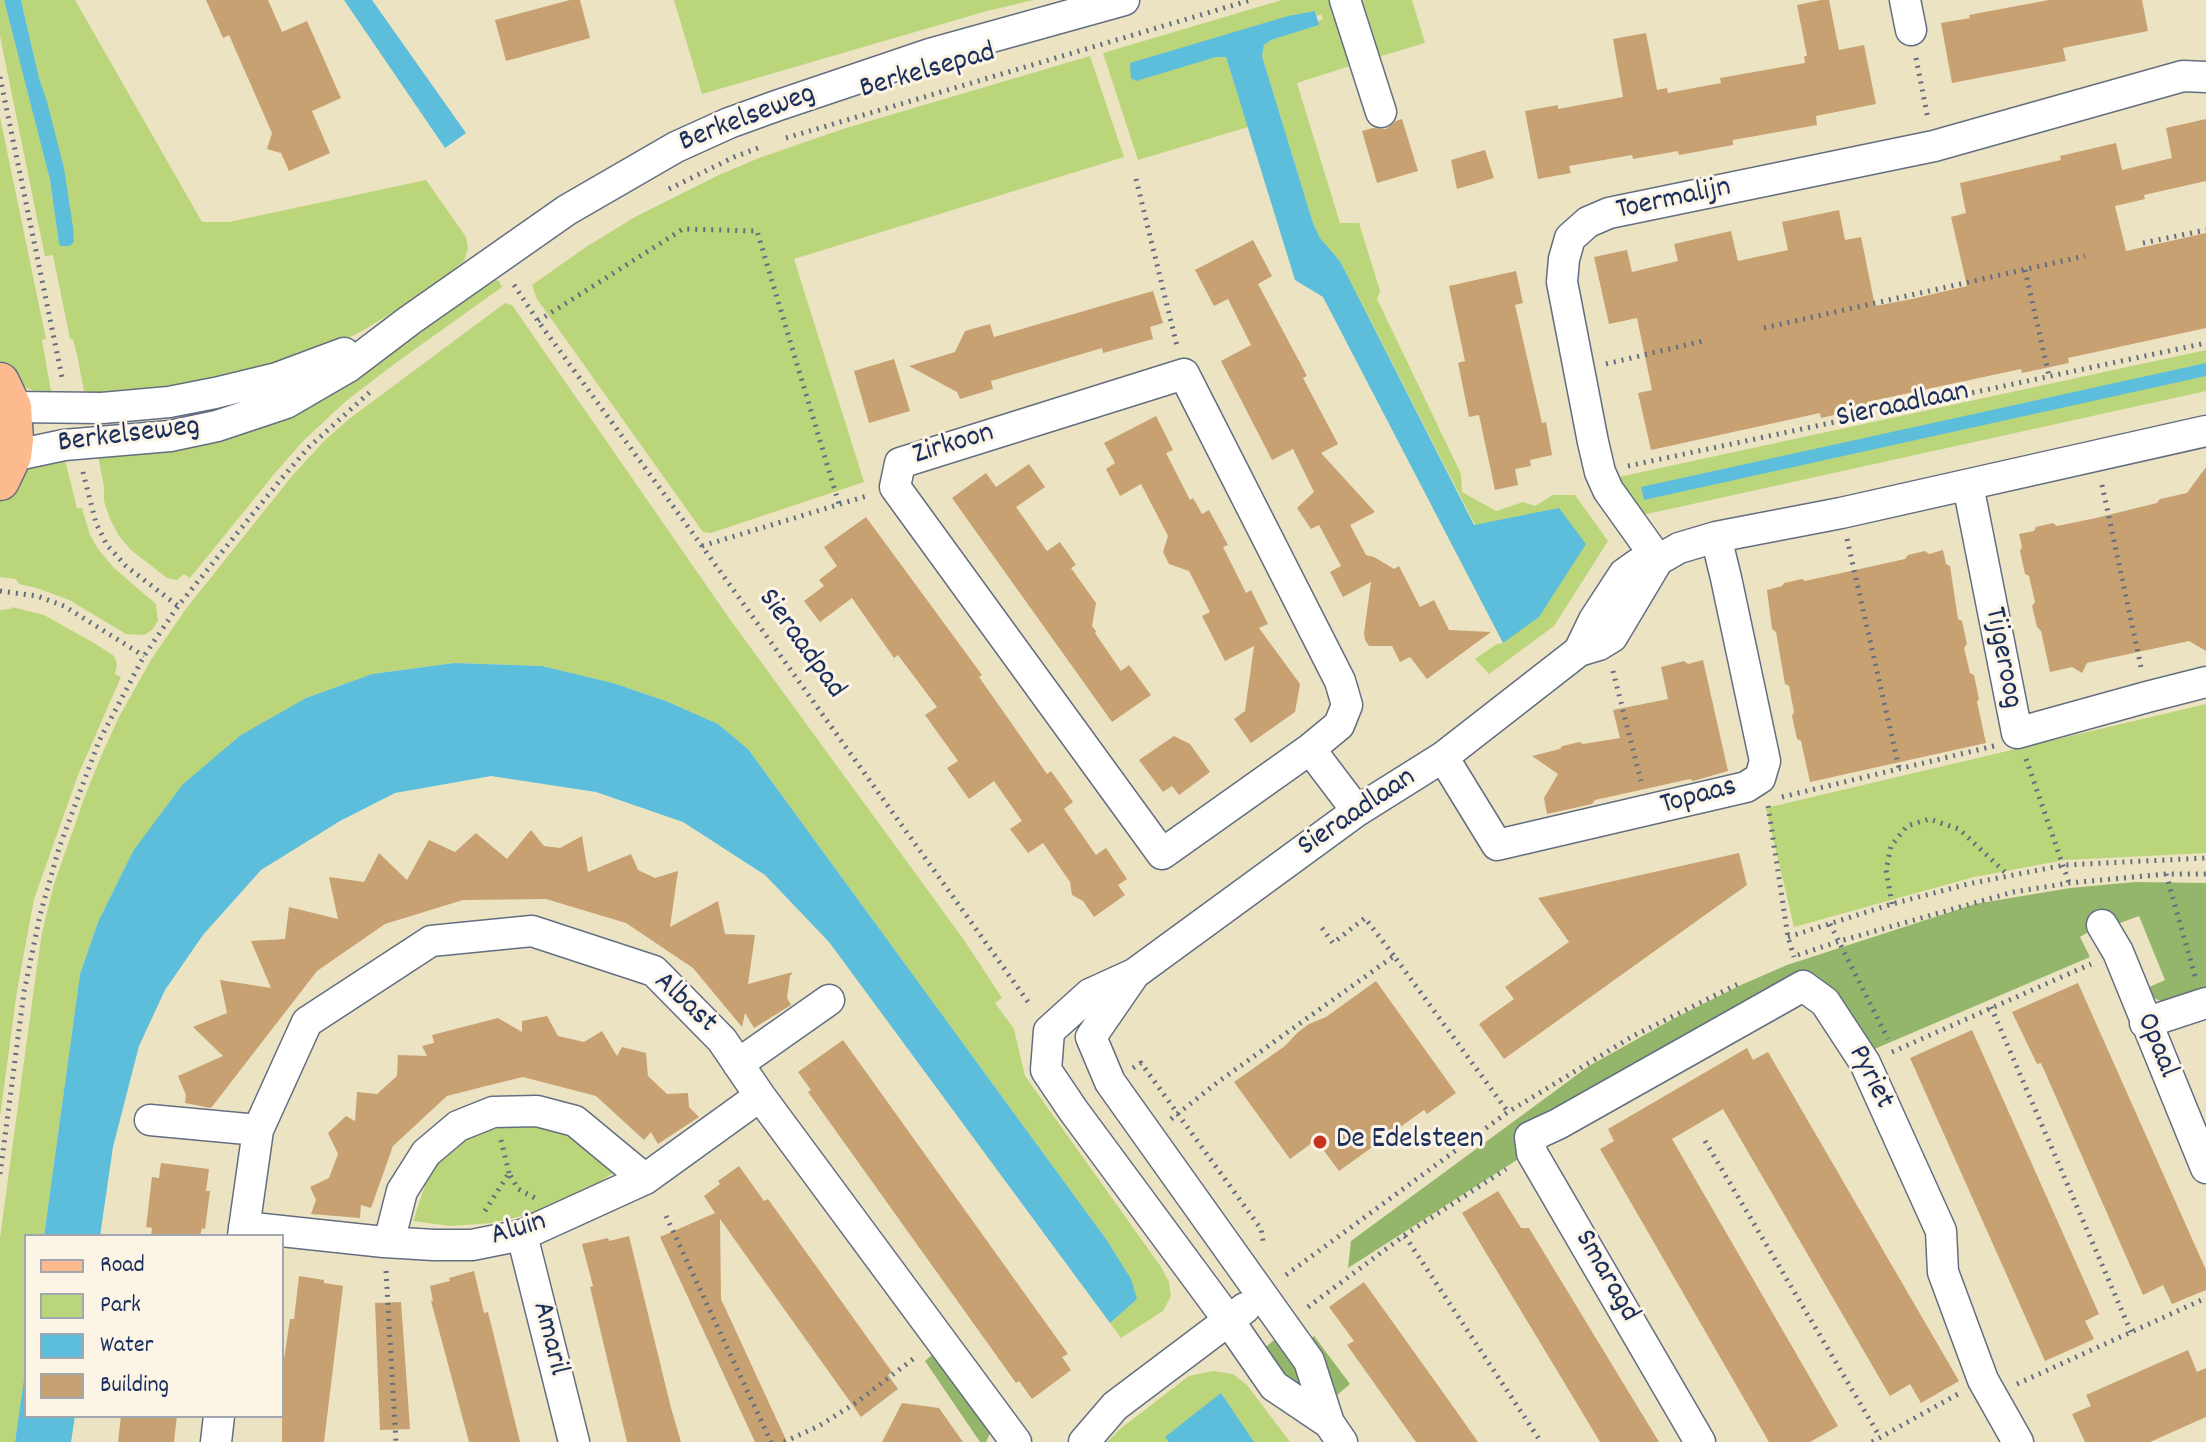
<!DOCTYPE html>
<style>
body{margin:0}
#map{position:relative;width:2206px;height:1442px;overflow:hidden;background:#ece3c2;font-family:Dekko,sans-serif}
canvas{display:block}
.legend{position:absolute;left:24px;top:1234px;width:260px;height:184px;box-sizing:border-box;background:#fcf5e5;border:2px solid #a2a6af;margin:0;padding:10px 14px;list-style:none;font-size:24px;color:#1b2f5e}
.legend li{display:flex;align-items:center;gap:16px;height:40px}
.legend b{width:40px;border:2px solid #a2a6af}
</style>
<div id="map">
<canvas width="2206" height="1442"></canvas>
<ul class="legend">
<li><b style="height:10px;background:#fcba8e"></b>Road</li>
<li><b style="height:22px;background:#bbd57b"></b>Park</li>
<li><b style="height:22px;background:#5dbedc"></b>Water</li>
<li><b style="height:22px;background:#c8a172"></b>Building</li>
</ul>
</div>
<script>
const ctx = document.querySelector('canvas').getContext('2d');
ctx.lineJoin = 'round';
function fillPath(path, color) { ctx.fillStyle = color; ctx.fill(path, 'evenodd'); }
const poly = rows => new Path2D(rows.map(r => 'M' + r).join(''));
function stroke(path, color, width, dash) { ctx.strokeStyle = color; ctx.lineWidth = width; ctx.lineCap = dash ? 'butt' : 'round'; ctx.setLineDash(dash || []); ctx.stroke(path); }
function drawText(font, color, halo, rows, align = 'center') {
  ctx.font = font + ' Dekko,sans-serif'; ctx.lineWidth = 6; ctx.setLineDash([]); ctx.textBaseline = 'middle'; ctx.strokeStyle = halo; ctx.fillStyle = color; for (const [text, x, y, turn = 0] of rows) {
    ctx.save(); ctx.translate(x, y); ctx.rotate((+turn || 0) * Math.PI / 180); ctx.textAlign = isNaN(turn) ? turn : align; if (halo) ctx.strokeText(text, 0, 0); ctx.fillText(text, 0, 0); ctx.restore();
  }
}
fillPath(poly([
 [0,0,4,0,35,120,50,180,59,244,46,99,39,78,21,0,75,0,202,222,229,222,426,180,466,237,468,248,464,261,438,282,398,309,362,331,317,354,231,384,85,396,77,355,73,339,70,339,53,255,45,256,37,218,0,36],
 [674,0,1034,0,987,11,702,94],
 [1282,0,1332,0,1353,65,1297,83,1340,223,1359,223,1380,291,1377,299,1461,474,1462,492,1496,511,1523,502,1535,506,1553,495,1575,495,1608,541,1554,626,1489,674,1475,659,1497,644,1503,643,1559,509,1475,525,1340,261,1320,238,1313,223,1262,56,1264,45,1271,40,1318,25,1318,21,1323,19,1321,14,1317,16,1315,11,1216,56,1226,57,1248,127,1138,160,1103,53],
 [1362,0,1412,0,1425,43,1378,57],
 [1090,56,1124,157,794,259,864,482,711,533,703,532,537,299,532,285,586,247,635,217,719,175,759,158,846,128],
 [0,117,46,339,42,340,52,397,27,388,0,361],
 [495,280,499,281,502,287,397,362,346,401,304,440,275,473,190,578,184,574,177,580,167,578,131,550,119,536,110,519,104,501,104,486,98,456,372,366],
 [505,303,512,305,729,618,964,940,1002,998,995,1003,1014,1029,1025,1076,1161,1267,1169,1282,1171,1296,1163,1311,1121,1338,1110,1323,1137,1299,1106,1239,748,749,718,724,666,701,613,683,542,666,454,663,372,674,306,698,133,851,98,922,80,974,44,1236,26,1236,26,1364,15,1442,0,1442,0,1238,36,973,42,933,54,884,85,796,102,754,119,717,151,660,185,610,292,476,325,440,349,419],
 [2206,350,2206,391,1638,516,1614,478],
 [65,460,77,508,82,508,90,535,98,549,114,568,156,604,158,621,152,630,144,635,126,634,69,600,37,588,19,584,16,579,0,577,0,501,25,471,31,466,38,463],
 [12,607,44,615,94,643,114,656,117,664,115,674,121,677,78,775,34,899,17,991,0,1117,0,610,11,609],
 [2206,704,2206,853,2065,860,1974,877,1794,927,1766,808],
 [523,1122,573,1134,614,1172,588,1191,547,1210,492,1223,451,1226,413,1221,430,1171,470,1135],
 [1213,1371,1233,1374,1247,1385,1290,1442,1254,1442,1221,1394,1166,1438,1169,1442,1107,1442,1120,1429,1189,1376]
]), '#bbd57b');
fillPath(poly([
 [2135,882,2206,883,2206,989,2165,1003,2154,998,2147,988,2165,980,2139,916,2120,923,2107,921,2080,937,2090,957,1865,1053,1810,977,1523,1156,1348,1268,1351,1241,1589,1066,1673,1019,1741,985,1787,965,1975,904,2070,888],
 [1314,1336,1350,1384,1330,1401,1306,1342],
 [1278,1337,1301,1374,1303,1383,1298,1388,1288,1385,1263,1349],
 [938,1350,992,1429,986,1442,980,1442,925,1361]
]), '#94b66b');
fillPath(poly([
 [4,0,21,0,39,78,46,98,64,168,73,227,74,242,70,246,61,246,59,244,50,180],
 [344,0,372,0,466,133,445,148],
 [1315,11,1319,25,1271,40,1264,45,1262,56,1313,223,1320,238,1340,261,1474,525,1559,508,1586,544,1539,617,1503,643,1323,297,1295,280,1226,57,1216,57,1136,81,1131,78,1130,63,1288,16],
 [2206,363,2206,376,1644,500,1641,487],
 [454,663,542,666,613,683,666,701,718,724,748,749,1106,1239,1131,1279,1137,1299,1110,1323,829,942,765,875,683,822,596,792,491,776,395,793,340,821,261,870,203,935,165,990,139,1046,113,1147,100,1236,44,1236,80,974,98,922,133,851,183,784,241,735,306,698,372,674],
 [26,1364,26,1416,75,1416,71,1442,15,1442],
 [1221,1393,1254,1442,1169,1442,1165,1437]
]), '#5dbedc');
fillPath(poly([
 [206,0,268,0,282,32,307,21,341,98,312,111,330,153,289,171,281,153,267,149,272,133,229,35,223,38],
 [570,0,580,0,590,38,506,61,495,20],
 [1821,0,1829,0,1839,50,1864,45,1876,104,1816,116,1817,125,1733,140,1733,145,1679,155,1678,151,1633,159,1632,155,1569,166,1571,173,1538,179,1525,111,1558,105,1558,109,1623,97,1613,39,1646,33,1657,90,1667,88,1668,93,1694,88,1721,83,1720,78,1805,63,1804,56,1807,56,1797,5],
 [2049,0,2142,0,2148,31,2063,48,2066,61,1952,83,1941,23,1970,18,1969,15],
 [1402,119,1418,171,1377,183,1362,131,1373,128,1386,129,1396,121],
 [2206,119,2206,181,2144,195,2145,199,2115,206,2126,251,2206,233,2206,328,2068,358,2069,363,2022,373,2021,369,1867,402,1869,407,1821,418,1820,413,1651,450,1638,393,1652,390,1637,318,1609,324,1594,257,1627,250,1632,272,1678,261,1674,244,1731,231,1738,261,1788,250,1782,222,1839,210,1845,240,1861,237,1875,306,1912,299,1967,286,1951,217,1966,213,1960,183,2061,160,2060,156,2116,143,2122,170,2172,158,2166,128],
 [1485,150,1494,178,1457,189,1451,160],
 [1253,240,1272,276,1258,284,1307,376,1303,378,1338,444,1321,453,1375,512,1350,525,1366,555,1374,557,1394,569,1399,566,1420,607,1434,600,1449,630,1491,632,1427,679,1410,657,1400,662,1392,646,1369,646,1365,640,1364,633,1371,582,1343,597,1330,572,1341,566,1319,525,1311,529,1297,508,1314,492,1293,449,1272,460,1221,361,1251,345,1228,299,1214,306,1195,270],
 [1516,271,1523,303,1515,305,1542,423,1546,422,1552,455,1530,460,1531,466,1515,469,1518,485,1495,490,1479,415,1469,417,1458,363,1465,361,1449,286],
 [1153,291,1163,323,1150,327,1153,339,1103,353,1102,348,991,381,993,389,960,399,957,392,909,366,955,352,965,331,990,324,994,337],
 [894,359,910,411,869,423,854,371],
 [1156,416,1173,450,1166,453,1190,500,1193,498,1202,514,1209,510,1228,545,1223,547,1246,593,1251,590,1268,624,1259,628,1300,684,1295,712,1251,743,1234,719,1245,711,1254,646,1225,661,1202,616,1210,612,1189,571,1169,564,1163,552,1168,536,1141,484,1120,496,1106,469,1115,463,1104,443],
 [1029,464,1045,487,1016,507,1047,551,1060,542,1076,565,1071,568,1096,603,1092,626,1096,631,1095,633,1121,671,1129,665,1151,695,1112,722,952,498,986,473,996,487],
 [2206,467,2206,651,2189,641,2087,663,2082,673,2072,667,2050,672,2041,631,2037,627,2032,606,2035,602,2029,576,2025,574,2020,551,2022,547,2019,534,2034,531,2036,527,2053,523,2057,526,2096,518,2157,503,2160,499,2187,493],
 [866,517,982,675,979,677,1047,774,1051,771,1073,802,1064,809,1096,855,1106,848,1127,879,1118,885,1125,895,1094,917,1083,901,1072,895,1070,882,1043,843,1028,853,1010,829,1022,821,994,781,969,799,947,768,958,761,925,715,937,707,898,655,894,658,852,598,820,622,804,601,824,586,819,580,837,566,824,547],
 [1943,550,1946,564,1950,566,1958,619,1962,621,1967,644,1964,648,1970,673,1974,675,1979,699,1977,702,1986,743,1810,782,1801,741,1797,739,1792,716,1794,712,1789,686,1785,684,1776,632,1772,629,1767,590,1782,586,1784,583,1802,579,1805,581,1905,559,1908,555,1925,551,1929,554],
 [1703,660,1728,771,1693,781,1690,779,1595,800,1592,804,1547,814,1544,798,1558,774,1532,756,1560,749,1562,746,1580,742,1583,744,1620,738,1613,710,1668,699,1661,667,1684,661,1688,664],
 [1174,736,1190,744,1210,772,1179,795,1172,786,1163,792,1139,760],
 [531,830,544,846,560,848,582,836,588,872,631,854,638,870,655,878,678,871,670,927,718,901,725,934,755,935,748,984,793,972,790,976,787,998,791,1005,754,1028,745,1013,742,1027,693,968,626,923,546,899,463,900,385,924,317,971,211,1108,185,1103,186,1095,178,1076,223,1056,193,1027,227,1013,220,980,271,988,251,941,285,939,289,907,338,919,329,877,364,882,379,853,407,880,429,840,455,852,476,833,507,859],
 [1739,853,1747,885,1504,1059,1479,1024,1514,999,1505,987,1569,942,1538,898],
 [1376,981,1456,1093,1427,1114,1424,1110,1339,1171,1316,1140,1290,1159,1234,1082,1285,1046,1297,1033,1309,1024,1326,1017],
 [2078,983,2206,1270,2206,1290,2172,1304,2163,1285,2143,1295,2041,1063,2037,1064,2012,1012],
 [547,1016,558,1036,584,1042,602,1031,617,1056,622,1047,646,1053,648,1076,667,1094,688,1093,689,1107,699,1117,658,1144,651,1132,644,1140,596,1096,523,1077,486,1086,447,1096,393,1146,371,1208,361,1205,360,1218,311,1214,316,1200,310,1187,329,1178,338,1154,328,1133,346,1116,355,1121,357,1092,377,1094,397,1076,398,1055,427,1056,422,1046,434,1043,432,1035,498,1018,522,1032,522,1021],
 [1972,1030,2099,1314,2085,1321,2094,1339,2045,1361,1910,1058],
 [843,1040,1068,1354,1062,1357,1071,1370,1032,1399,1019,1381,1016,1383,808,1092,811,1090,798,1072],
 [1747,1048,1753,1060,1768,1052,1959,1381,1921,1403,1910,1384,1890,1396,1723,1109,1672,1139,1838,1426,1810,1442,1769,1442,1600,1149,1614,1141,1608,1129],
 [161,1163,209,1169,206,1191,210,1191,205,1229,202,1228,200,1236,151,1236,152,1228,146,1227,152,1177,159,1178],
 [739,1166,764,1201,768,1199,892,1372,888,1375,898,1389,861,1417,720,1219,721,1299,787,1442,755,1442,660,1237,715,1213,704,1196,720,1184,718,1181],
 [1498,1191,1521,1228,1529,1228,1659,1442,1600,1442,1462,1213],
 [629,1236,671,1408,681,1442,627,1442,590,1287,593,1286,582,1244,608,1238,609,1241],
 [474,1271,484,1313,488,1312,520,1442,469,1442,431,1301,433,1301,430,1286,450,1281,449,1278],
 [299,1276,324,1280,324,1283,343,1286,324,1442,282,1442,282,1373,290,1319,294,1319],
 [1364,1282,1452,1405,1478,1442,1416,1442,1347,1345,1354,1341,1329,1307],
 [401,1302,410,1429,380,1430,375,1303],
 [2188,1350,2197,1372,2206,1368,2206,1417,2150,1442,2085,1442,2072,1414,2091,1406,2086,1395],
 [902,1403,939,1408,963,1442,882,1442],
 [121,1416,177,1416,174,1442,118,1442]
]), '#c8a172');
const minor = poly([
 [1345,0,1381,112],
 [1905,0,1911,30],
 [1184,374,1340,681,1347,705,1339,725,1310,749,1162,854,895,487,900,463,1184,374],
 [12,407,102,408,169,402,215,393,277,378,344,353],
 [12,456,64,445,170,436,217,426,286,403,348,367,410,320,567,210,676,147,729,123,776,106,930,54,1124,0],
 [1968,485,2017,733,2147,697,2206,682],
 [1658,560,1608,490,1600,472,1593,442,1562,282,1564,259,1570,238,1588,222,1609,213,1934,146,2183,76,2206,77],
 [1579,651,1594,620,1624,574,1638,564,1658,560,1679,548,1716,537,1841,513,2206,431],
 [1310,749,1357,811],
 [1443,757,1497,845,1746,787,1760,778,1765,761,1726,578,1716,537],
 [2102,925,2118,952,2206,1168],
 [1133,976,1091,1037,1110,1082,1309,1361,1329,1423,1342,1442],
 [2145,1023,2206,1003],
 [738,1064,829,1000],
 [150,1120,258,1130],
 [244,1227,384,1242,434,1245,472,1245,522,1235,645,1179,760,1096],
 [522,1235,574,1442],
 [243,1236,258,1130,307,1022,431,941,532,931,654,971,722,1040,760,1096,1016,1442],
 [389,1242,402,1191,426,1153,458,1126,493,1112,537,1111,575,1121,645,1179],
 [1329,1423,1274,1386,1229,1321,1073,1110,1046,1070,1049,1031,1090,994,1134,974,1357,811,1443,757,1579,651,1599,645,1612,637,1658,560],
 [216,1442,219,1416],
 [1084,1442,1115,1406,1245,1308],
 [1700,1442,1532,1153,1530,1137,1558,1124,1803,986,1825,1002,1865,1063,1941,1231,1943,1272,1983,1380,2018,1442]
]);
const major = poly([
 [0,382,12,407,14,440,12,456,0,481]
]);
stroke(minor, '#646e81', 33);
stroke(major, '#646e81', 41);
stroke(poly([
 [1916,58,1928,119],
 [0,77,62,377],
 [786,138,1251,0],
 [1136,179,1177,346],
 [669,189,734,157,758,148],
 [2143,243,2206,230],
 [2025,270,2049,376],
 [514,285,538,321,702,546,1031,1006],
 [538,321,683,229,757,231,839,504],
 [1764,328,2085,256],
 [1606,364,1707,340],
 [1628,466,2206,343],
 [83,472,96,523,107,545,126,566,178,606],
 [2102,485,2141,667],
 [1847,539,1899,768],
 [702,546,870,495],
 [0,591,37,596,64,606,144,656],
 [1613,671,1641,781],
 [2026,759,2069,883],
 [1782,797,1994,746],
 [1768,806,1788,937,1794,957],
 [2166,874,2195,976],
 [1892,904,1886,870,1891,846,1907,826,1929,819,1959,829,2009,876],
 [1830,924,1888,1039],
 [1322,928,1333,943,1365,918,1394,956],
 [1788,937,1892,904,1968,884,2064,865,2206,858],
 [1798,955,1840,941,2013,892,2069,883,2166,874,2206,874],
 [1991,1007,2131,1332],
 [1892,1052,2091,964],
 [1133,1068,1141,1063,1261,1229,1263,1241],
 [1171,1119,1218,1082,1394,956,1508,1112],
 [501,1140,509,1173],
 [1705,1141,1880,1437],
 [0,1174,24,992,40,915,59,848,99,741,144,656,178,606,282,478,309,447,370,392],
 [485,1211,509,1173,518,1189,535,1198],
 [666,1216,771,1442],
 [1405,1236,1541,1442],
 [386,1271,396,1442],
 [1286,1275,1508,1112,1633,1036,1738,984],
 [1308,1307,1405,1235,1506,1169],
 [2017,1384,2206,1298],
 [784,1442,819,1426,857,1402,917,1356],
 [1872,1442,1958,1394]
]), '#646e81', 5, [2, 6]);
stroke(minor, '#fff', 30);
stroke(major, '#fcba8e', 38);
for (const [x, y, r, color] of [
 [1320,1142,8,"#c8321e"]
]) { const dot = new Path2D(); dot.arc(x, y, r, 0, 2 * Math.PI); ctx.fillStyle = color; ctx.fill(dot); stroke(dot, '#fcf5e5', 3); }
drawText('30px', '#1b2f5e', '#fcf5e5', [
 ["Berkelsepad",928,73,-16],
 ["Berkelseweg",748,120,-21],
 ["Toermalijn",1674,201,-12],
 ["Sieraadlaan",1903,407,-12],
 ["Berkelseweg",129,437,-7],
 ["Zirkoon",954,446,-17],
 ["Sieraadpad",800,645,54],
 ["Tijgeroog",2001,658,79],
 ["Topaas",1699,798,-15],
 ["Sieraadlaan",1358,814,-34],
 ["Albast",684,1004,43],
 ["Opaal",2155,1046,68],
 ["Pyriet",1869,1078,63],
 ["Aluin",519,1231,-17],
 ["Smaragd",1605,1277,60],
 ["Amaril",548,1339,76]
]);
drawText('30px', '#1b2f5e', '#fcf5e5', [
 ["De Edelsteen",1336,1142]
], 'left');
</script>
